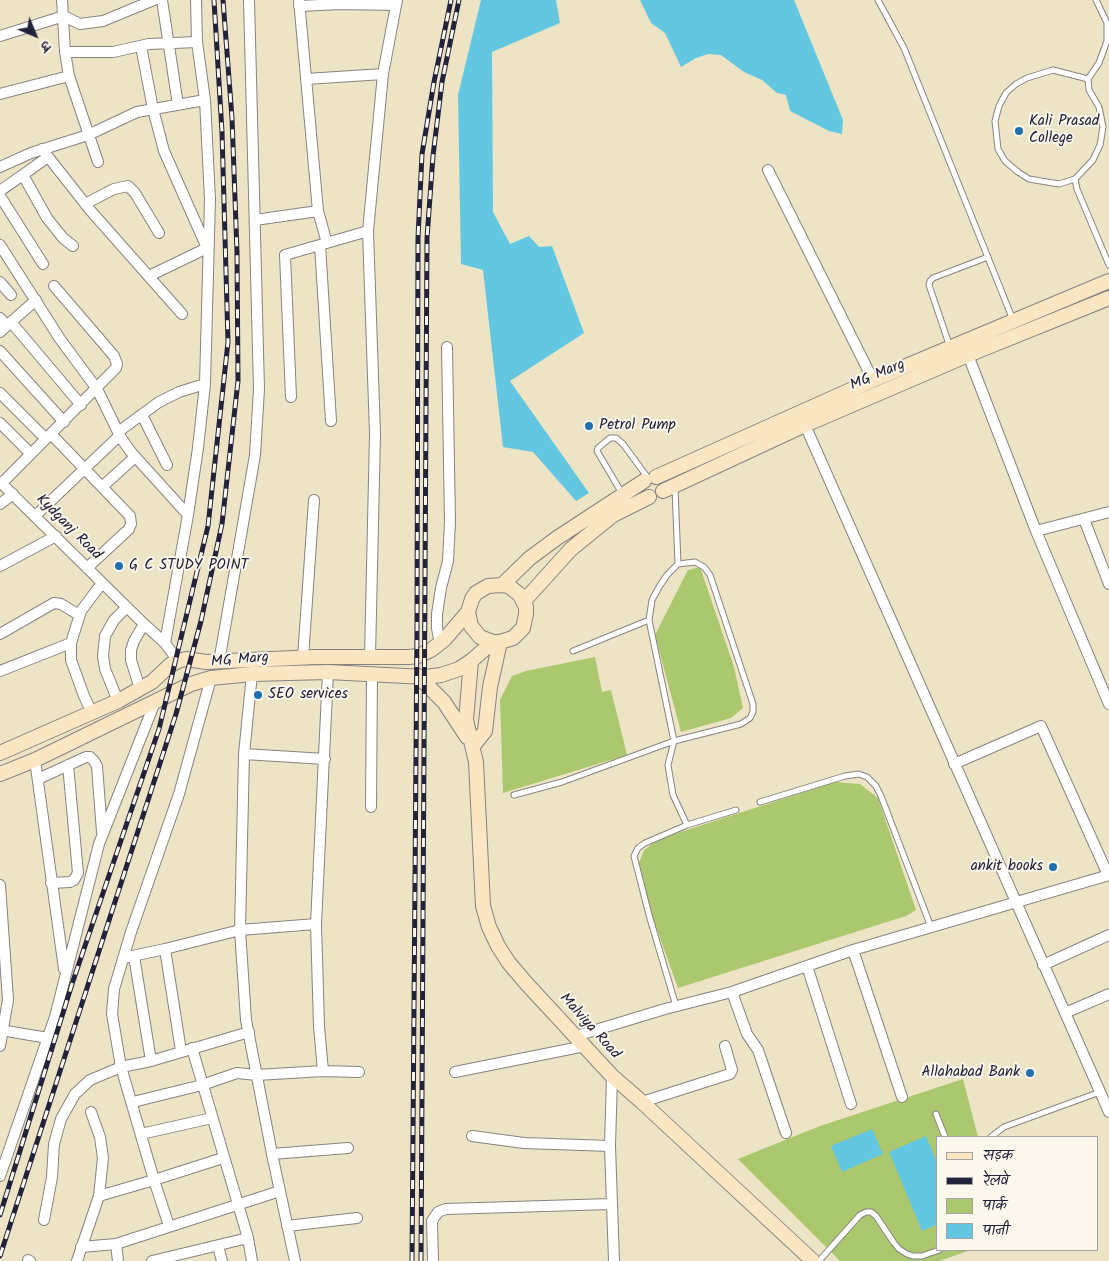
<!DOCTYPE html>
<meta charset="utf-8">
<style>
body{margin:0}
#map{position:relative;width:1109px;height:1261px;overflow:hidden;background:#ede4c5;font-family:Kalam,"Playpen Sans Deva",sans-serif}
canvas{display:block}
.legend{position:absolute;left:936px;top:1136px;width:162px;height:115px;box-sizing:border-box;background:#fbf7ec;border:1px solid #a4a2a5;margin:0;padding:6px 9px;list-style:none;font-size:15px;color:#22223b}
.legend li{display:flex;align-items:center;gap:10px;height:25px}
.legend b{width:25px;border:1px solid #a4a2a5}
.north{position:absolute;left:10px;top:10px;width:50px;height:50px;-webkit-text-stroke:4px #fbf7ec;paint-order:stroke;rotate:135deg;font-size:14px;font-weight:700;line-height:20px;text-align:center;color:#22223b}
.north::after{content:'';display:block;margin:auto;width:18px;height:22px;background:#22223b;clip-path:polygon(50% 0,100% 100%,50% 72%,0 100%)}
</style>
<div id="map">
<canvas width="1109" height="1261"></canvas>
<ul class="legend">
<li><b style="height:6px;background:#fbe6c3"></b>सड़क</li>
<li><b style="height:6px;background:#22223b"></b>रेलवे</li>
<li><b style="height:14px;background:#abc86e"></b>पार्क</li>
<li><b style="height:14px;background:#63c7e1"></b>पानी</li>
</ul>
<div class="north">उ</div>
</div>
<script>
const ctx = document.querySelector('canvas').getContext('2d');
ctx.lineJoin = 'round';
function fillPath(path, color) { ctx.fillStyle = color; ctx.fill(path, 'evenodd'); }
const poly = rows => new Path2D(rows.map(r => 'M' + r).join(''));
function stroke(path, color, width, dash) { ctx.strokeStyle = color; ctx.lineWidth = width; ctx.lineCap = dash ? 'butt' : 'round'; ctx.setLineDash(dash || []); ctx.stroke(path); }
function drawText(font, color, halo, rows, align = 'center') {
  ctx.font = font + ' Kalam,sans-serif'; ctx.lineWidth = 4; ctx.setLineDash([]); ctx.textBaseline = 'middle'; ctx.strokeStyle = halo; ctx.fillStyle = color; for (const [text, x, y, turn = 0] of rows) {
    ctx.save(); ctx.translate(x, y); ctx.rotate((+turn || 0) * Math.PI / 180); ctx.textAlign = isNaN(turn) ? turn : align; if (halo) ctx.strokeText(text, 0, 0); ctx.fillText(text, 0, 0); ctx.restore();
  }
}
fillPath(poly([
 [700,567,734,667,743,708,731,718,681,732,655,635,688,570],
 [595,657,602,692,611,690,627,755,503,793,500,700,512,676,526,671],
 [835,782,860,784,878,798,916,910,906,916,678,988,638,877,638,865,644,850,659,839],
 [963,1079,978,1137,938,1137,938,1250,971,1250,939,1261,840,1261,738,1159,820,1126]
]), '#abc86e');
fillPath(poly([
 [481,0,556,0,560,23,492,52,493,212,510,244,529,236,539,247,552,246,584,333,510,381,589,493,576,501,533,452,503,447,483,270,461,264,458,95],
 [640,0,794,0,843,120,842,134,829,131,790,111,786,95,777,93,762,80,744,72,721,55,708,54,696,58,681,67,665,33,651,23],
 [872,1129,883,1154,842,1172,831,1146],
 [926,1136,938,1165,938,1224,922,1231,889,1152]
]), '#63c7e1');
const lane = poly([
 [878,0,904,48,1013,320],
 [1096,0,1107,23,1107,41,1099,63,1088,79,1089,90,1099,107,1103,127,1100,145,1093,160,1075,179,1077,189,1109,265],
 [1075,179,1059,184,1029,179,1018,172,1005,161,998,149,995,121,999,106,1006,93,1016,84,1027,78,1053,70,1088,79],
 [950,347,929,285,930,281,933,278,988,257],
 [623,495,597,451,598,448,610,438,616,438,623,444,648,478],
 [649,620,674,741,741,724,750,718,753,712,753,704,710,575,704,567,695,562,678,564],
 [573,651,649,620,652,600,659,587,667,575,678,564,675,488],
 [674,741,668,765,673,795,687,825,736,810],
 [514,795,562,782,674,741],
 [760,802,845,776,859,774,867,777,876,786,881,796,931,927],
 [676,1006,649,915,634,856,638,848,645,843,687,825],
 [936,1114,945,1137],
 [991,1137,1004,1127,1100,1092],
 [819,1261,860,1215,866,1212,871,1212,876,1216,894,1243,899,1249,907,1254,913,1256,922,1256,939,1250]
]);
const street = poly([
 [62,0,65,52,69,76,98,162],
 [162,0,178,105],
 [299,0,318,211,327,243],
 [299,6,341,4,396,5],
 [0,36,64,16,80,24,103,21,154,0],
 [141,46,153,109,164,151,207,248],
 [65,52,113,52,149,44,197,42],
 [306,79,383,74],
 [0,94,69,76],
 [42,149,90,210,182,314],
 [0,167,31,153,88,135,137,112,205,100],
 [768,170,873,380],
 [23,175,47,218,63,238,73,246],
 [0,191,48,157],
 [0,196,43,264],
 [85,204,114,189,128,186,135,193,159,233],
 [255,220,318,211],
 [0,245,60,339,97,389,121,438,131,452,188,515],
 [320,245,331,421],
 [149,276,207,248],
 [0,282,11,295],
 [0,318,7,326],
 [11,322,36,300],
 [0,332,11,322,81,405],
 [0,351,64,422],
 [968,355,1036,531,1109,704],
 [0,393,46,439],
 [291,397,285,255,368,231],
 [142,415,167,465],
 [0,423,31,454],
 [805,425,1109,1112],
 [118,432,159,402,179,392,205,384],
 [51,434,130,516,131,524,129,529,87,568],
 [0,482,144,624,165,643,178,661],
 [2,483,116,368,117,364,114,356,54,286],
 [102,487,135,457],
 [0,504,13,494],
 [35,516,120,435],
 [1084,519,1109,584],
 [1036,531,1109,512],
 [0,566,56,536],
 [0,634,54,603,61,604,79,615],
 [165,643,188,515,198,448,205,384,210,199,205,100,197,42,196,0],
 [440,644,437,628,437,614,441,588,448,561,450,522,447,347],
 [370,657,375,434,368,231,383,74,397,0],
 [303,658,314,500],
 [219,662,255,455,259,389,249,0],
 [0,671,71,643],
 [252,674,244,754,240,930,246,1020,272,1154,295,1261],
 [140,689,131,660,131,650,134,641,144,624],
 [118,701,105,669,103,656,105,636,114,620,127,607],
 [92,713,84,696,71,660,71,643,81,611,102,583],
 [244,754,325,759],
 [35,760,64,969],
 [954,764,1041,726,1108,875],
 [38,779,86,757,90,757,94,761,97,766,102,832],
 [371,807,372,674],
 [51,883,70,882,74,880,78,873,68,765],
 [0,885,8,1000,0,1046],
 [165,949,240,930,316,924],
 [853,950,902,1097],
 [134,956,151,1061],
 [123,958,165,949,181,1051],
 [1043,965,1109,935],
 [807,966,851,1104],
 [732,992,747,1034,758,1050,786,1133],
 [1065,1013,1109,994],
 [0,1030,48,1038],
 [576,1036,665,1009,732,992,853,950,1109,875],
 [192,1048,248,1238,252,1261],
 [323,1071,319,1026,316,924,328,672],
 [455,1072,585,1046],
 [612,1076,610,1146,614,1261],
 [133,1102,202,1085,237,1073,257,1075,323,1071,359,1072],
 [642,1102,730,1074,732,1070,725,1046],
 [141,1134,212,1118],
 [472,1136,524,1143,610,1146],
 [272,1154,348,1148],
 [0,1176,55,1017,99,844,155,702],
 [99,1196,154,1180,121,1067,112,1014,114,989,131,932,179,794,211,678],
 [44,1220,52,1177,54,1144,61,1119,75,1094,90,1080,121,1067,151,1061,249,1032],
 [169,1226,154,1180,223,1158],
 [287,1226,357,1218],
 [116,1244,280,1191],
 [218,1246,222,1261],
 [81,1247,116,1244,118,1261],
 [28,1260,30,1261],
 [77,1261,99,1196,103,1158,100,1137,91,1112],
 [152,1261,248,1238],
 [433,1261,432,1221,438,1212,446,1209,611,1204]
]);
const secondary = poly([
 [656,477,873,380,1109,281],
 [663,491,805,425,968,355,1109,298],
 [502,585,509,586,520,595,526,607,526,614,523,628,513,638,500,642,493,642,480,637,471,626,468,612,472,599,476,593,488,586,502,585,530,558,557,538,644,481],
 [524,601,571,549,613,515,649,497],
 [471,661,466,720,476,762,483,906,489,927,498,946,509,963,526,983,612,1076,642,1102,813,1261],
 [418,676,444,702,467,737],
 [473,746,485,731,490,687,500,642],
 [0,753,118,701,152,682,170,665,178,661,186,659,206,662,315,657,409,657,418,656,431,650,444,640,468,612],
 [0,774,35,760,191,684,211,678,252,674,328,672,425,677,441,675,459,669,471,661,493,642]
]);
stroke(lane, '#888380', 7);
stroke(street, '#888380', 12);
stroke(secondary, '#888380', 16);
stroke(lane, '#fff', 5);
stroke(street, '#fff', 10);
stroke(secondary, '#fbe6c3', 14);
const rail = poly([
 [0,1215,72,984,159,729,208,526,228,342,222,132,214,0],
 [0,1256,176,714,201,621,222,524,238,381,237,252,232,118,223,0],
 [412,1261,417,628,418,238,422,154,434,82,451,0],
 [421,1261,427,238,433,156,442,82,459,0]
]);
stroke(rail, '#22223b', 5);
stroke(rail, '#fbf7ec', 3, [9]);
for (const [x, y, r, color] of [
 [1019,131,5,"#1f6fb2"],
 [589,426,5,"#1f6fb2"],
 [119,566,5,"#1f6fb2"],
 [258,695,5,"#1f6fb2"],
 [1053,867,5,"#1f6fb2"],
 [1030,1073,5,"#1f6fb2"]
]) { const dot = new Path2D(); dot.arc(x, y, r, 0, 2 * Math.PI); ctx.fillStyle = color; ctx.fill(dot); stroke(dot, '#fbf7ec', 2); }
drawText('15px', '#22223b', '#fbf7ec', [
 ["Kali Prasad",1029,122],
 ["College",1029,139],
 ["Petrol Pump",599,426],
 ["G C STUDY POINT",129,566],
 ["SEO services",268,695],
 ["ankit books",1043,867,"right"],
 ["Allahabad Bank",1020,1073,"right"]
], 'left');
drawText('15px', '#22223b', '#fbf7ec', [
 ["MG Marg",878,376,-23],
 ["Kydganj Road",68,528,45],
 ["MG Marg",240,661,-5],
 ["Malviya Road",589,1027,48]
]);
</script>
